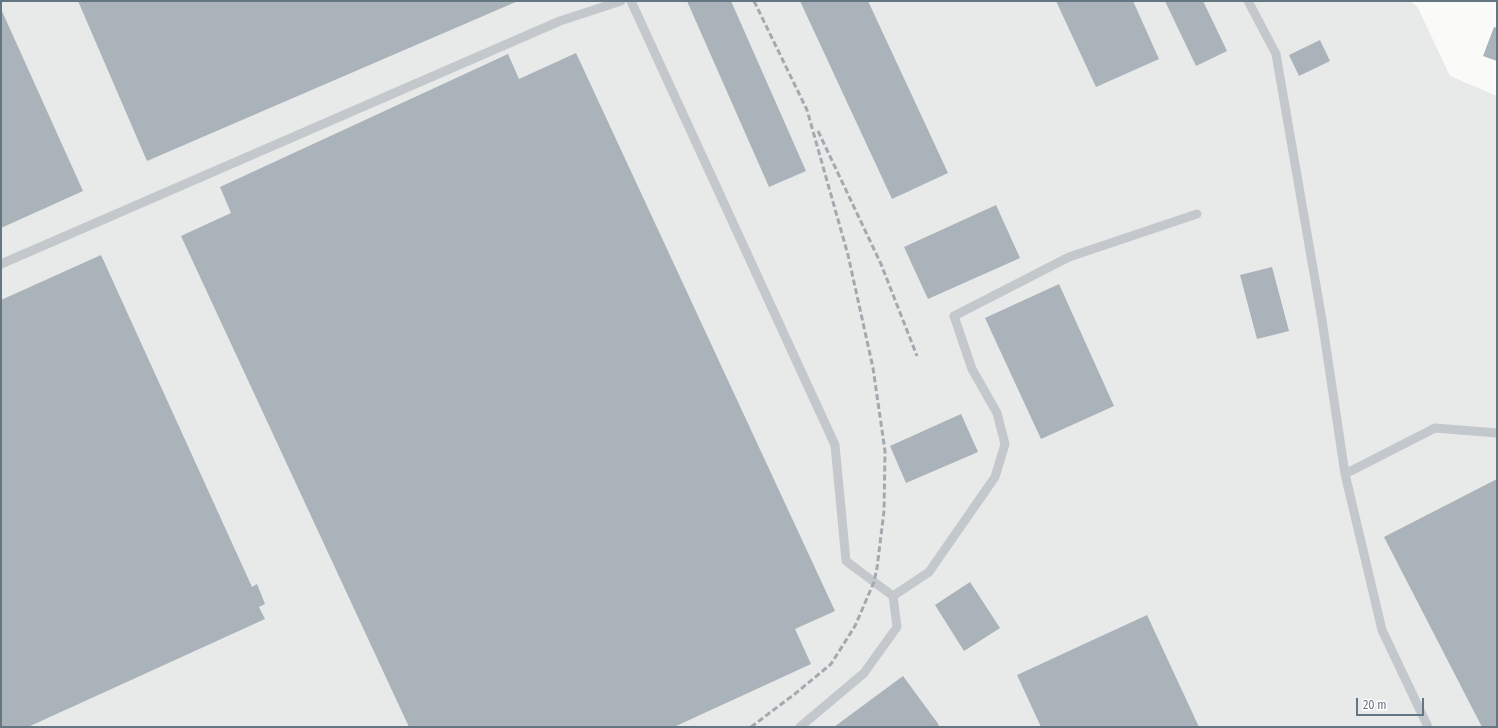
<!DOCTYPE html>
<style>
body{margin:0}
#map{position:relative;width:1498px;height:728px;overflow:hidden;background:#fafaf8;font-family:"Fira Sans Condensed",sans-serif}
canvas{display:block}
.frame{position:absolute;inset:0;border:2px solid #657683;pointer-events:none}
.scale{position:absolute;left:1356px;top:698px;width:68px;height:18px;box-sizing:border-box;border:2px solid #657683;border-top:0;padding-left:5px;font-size:12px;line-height:14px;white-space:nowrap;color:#657683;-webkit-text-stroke:3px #fff;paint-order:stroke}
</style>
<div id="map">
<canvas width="1498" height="728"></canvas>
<div class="frame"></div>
<div class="scale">20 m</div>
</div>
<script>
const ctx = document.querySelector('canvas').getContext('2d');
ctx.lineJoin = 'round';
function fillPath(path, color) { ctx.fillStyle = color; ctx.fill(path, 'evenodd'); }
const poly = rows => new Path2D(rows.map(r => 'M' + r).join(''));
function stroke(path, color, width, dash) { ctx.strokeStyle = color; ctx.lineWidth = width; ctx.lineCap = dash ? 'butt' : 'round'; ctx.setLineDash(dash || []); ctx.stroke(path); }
fillPath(poly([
 [1,1,1409,1,1417,6,1450,76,1497,96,1497,727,1,727]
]), '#e8e9e9');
fillPath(poly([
 [78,1,518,1,147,161],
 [687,1,731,1,806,171,769,187],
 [800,1,868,1,948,173,892,199],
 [1056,1,1133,1,1159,59,1096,87],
 [1165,1,1203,1,1227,51,1196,66],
 [1,9,83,191,1,228],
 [1494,27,1497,28,1497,61,1483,56],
 [1320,40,1330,61,1299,76,1289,55],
 [576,53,835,611,795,629,811,664,674,727,409,727,181,236,231,213,220,187,508,54,519,79],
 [996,205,1020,258,928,299,904,247],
 [101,255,252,587,257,584,265,604,259,607,265,619,28,727,1,727,1,300],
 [1272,267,1289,331,1257,339,1240,275],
 [1059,284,1114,406,1041,439,985,318],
 [961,414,978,452,906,483,890,446],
 [1497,479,1497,727,1482,727,1384,537],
 [970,582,1000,628,964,651,935,605],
 [1147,615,1199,727,1041,727,1017,675],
 [903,676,939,725,937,727,834,727]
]), '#aab3b9');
stroke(poly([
 [631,1,835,445,846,561,893,596,897,627,864,673,800,727],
 [1248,1,1276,54,1322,320,1345,474,1382,630,1428,727],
 [1,264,560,21,621,1],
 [1345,474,1435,428,1497,433],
 [893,596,929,572,995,477,1005,444,997,413,972,369,954,316,1069,257,1197,214]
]), '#c3c8cc', 9);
stroke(poly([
 [818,131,881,264,917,356],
 [751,727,796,693,831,664,855,626,874,582,877,568,884,511,885,451,873,368,848,255,807,110,754,1]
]), '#a2aab0', 3, [6, 3]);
</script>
